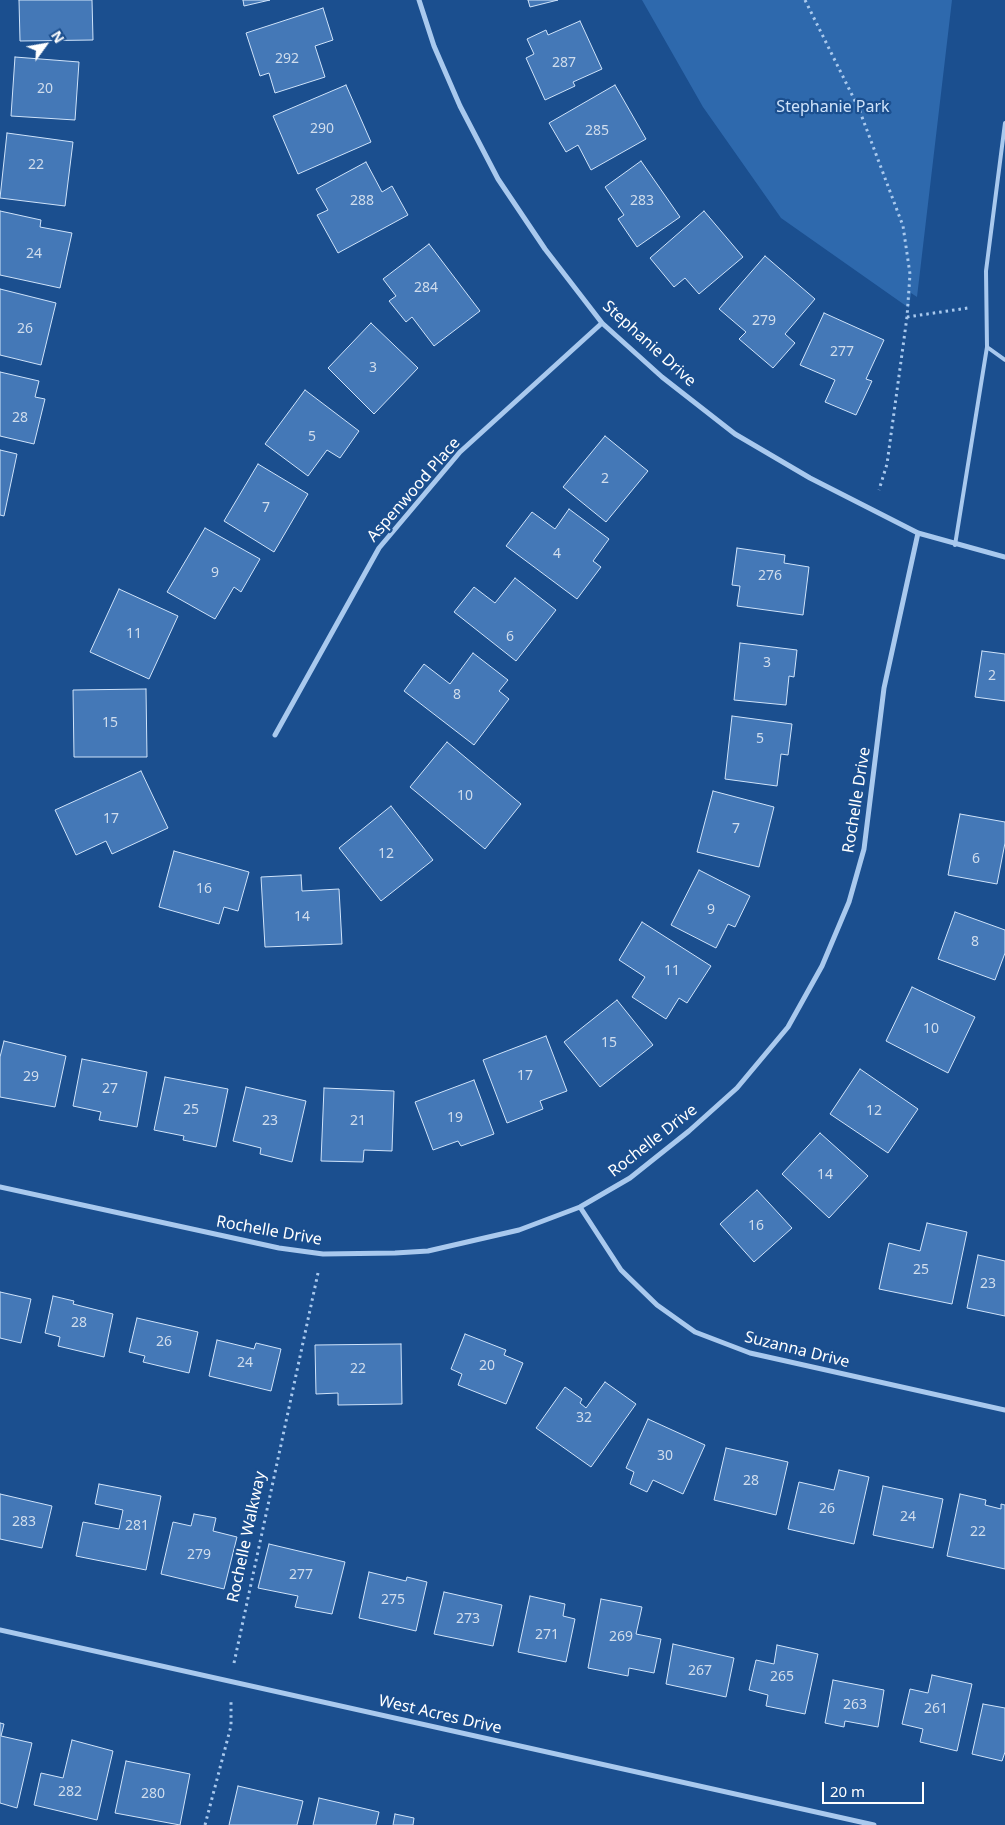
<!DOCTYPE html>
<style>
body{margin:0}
#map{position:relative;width:1005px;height:1825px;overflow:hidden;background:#1b4f8f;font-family:"Noto Sans",sans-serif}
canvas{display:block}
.north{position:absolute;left:20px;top:20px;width:50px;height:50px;-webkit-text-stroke:4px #1b4f8f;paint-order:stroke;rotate:58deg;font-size:14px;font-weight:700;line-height:20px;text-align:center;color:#fff}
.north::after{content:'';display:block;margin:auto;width:18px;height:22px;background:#fff;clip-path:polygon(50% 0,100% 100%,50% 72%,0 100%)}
.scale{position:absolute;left:822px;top:1782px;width:102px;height:22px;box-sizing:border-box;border:2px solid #fff;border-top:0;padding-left:6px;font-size:15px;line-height:18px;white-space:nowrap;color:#fff;-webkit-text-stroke:4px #1b4f8f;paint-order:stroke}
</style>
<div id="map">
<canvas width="1005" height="1825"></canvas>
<div class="north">N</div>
<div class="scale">20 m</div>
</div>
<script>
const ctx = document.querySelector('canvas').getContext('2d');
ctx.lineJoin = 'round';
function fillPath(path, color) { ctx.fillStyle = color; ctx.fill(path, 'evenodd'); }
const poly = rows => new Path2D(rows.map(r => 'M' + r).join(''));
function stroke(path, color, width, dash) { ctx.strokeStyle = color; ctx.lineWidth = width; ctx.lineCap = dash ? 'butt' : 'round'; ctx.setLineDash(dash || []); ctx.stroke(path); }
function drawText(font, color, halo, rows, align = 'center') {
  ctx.font = font + ' "Noto Sans",sans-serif'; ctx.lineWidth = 4.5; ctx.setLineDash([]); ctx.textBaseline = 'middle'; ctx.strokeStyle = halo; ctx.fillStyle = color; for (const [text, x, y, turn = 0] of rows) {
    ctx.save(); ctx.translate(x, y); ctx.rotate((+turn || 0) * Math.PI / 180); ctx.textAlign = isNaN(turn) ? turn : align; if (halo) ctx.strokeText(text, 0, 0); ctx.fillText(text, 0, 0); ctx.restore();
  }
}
fillPath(poly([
 [642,0,952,0,917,297,911,293,909,308,781,218,703,107]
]), '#2e69ad');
const building = poly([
 [19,0,92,0,93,40,20,41,19,0],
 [243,0,270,0,244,6,243,0],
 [528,0,558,0,530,7,528,0],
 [323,8,333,40,315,46,325,77,275,93,269,73,260,76,246,33,323,8],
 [580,21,602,69,573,82,575,86,545,100,526,58,534,54,527,39,546,30,548,35,580,21],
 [15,57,79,62,75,120,11,116,15,57],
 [346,85,371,142,298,174,273,116,346,85],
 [615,85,646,139,591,170,578,145,566,152,549,123,615,85],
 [7,133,73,142,65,206,0,198,7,133],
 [641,161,680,217,637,247,618,219,624,215,605,187,641,161],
 [366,162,382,192,392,186,408,215,338,253,317,215,328,210,316,189,366,162],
 [0,211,41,220,40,227,72,233,60,288,0,275,0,211],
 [704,211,743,257,699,294,685,278,674,287,650,258,704,211],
 [429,244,480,311,434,346,412,317,406,322,389,301,396,296,383,279,429,244],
 [765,256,815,299,785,334,795,343,773,368,739,339,746,332,719,309,765,256],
 [0,289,56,303,41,365,0,355,0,289],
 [824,313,884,340,866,379,872,381,856,415,825,402,835,380,800,365,824,313],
 [371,323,418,368,374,414,328,368,371,323],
 [0,372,39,381,35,397,45,399,34,444,0,436,0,372],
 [305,390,359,431,340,458,327,450,308,476,265,444,305,390],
 [605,436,648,471,606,522,563,487,605,436],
 [0,450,17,454,4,516,0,515,0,450],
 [258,464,308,494,274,552,224,521,258,464],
 [569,509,609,539,593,561,601,567,577,599,506,546,532,512,555,529,569,509],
 [205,528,260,559,241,592,234,587,215,619,167,592,205,528],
 [737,548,785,555,784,563,809,567,803,615,737,606,740,586,732,585,737,548],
 [515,578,556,610,516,661,454,612,474,587,495,603,515,578],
 [119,589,178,616,149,679,90,652,119,589],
 [740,643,797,650,794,677,789,676,786,705,734,700,740,643],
 [982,651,1005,654,1005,701,975,697,982,651],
 [473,653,508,680,499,691,509,699,474,745,404,691,424,664,450,684,473,653],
 [146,689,147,757,74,757,73,690,146,689],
 [732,716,792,724,788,755,781,754,777,786,725,779,732,716],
 [447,742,521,804,485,849,410,787,447,742],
 [141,771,168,828,112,854,106,841,76,855,55,810,141,771],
 [713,791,774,807,759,867,697,852,713,791],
 [391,806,433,860,381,901,339,848,391,806],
 [960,814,1005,822,1005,843,997,884,948,875,960,814],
 [174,851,249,872,238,911,224,907,219,924,159,907,174,851],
 [699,870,750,896,735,927,728,924,716,948,671,925,699,870],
 [301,875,302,891,339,889,342,944,265,947,261,877,301,875],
 [955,912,1005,930,1005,953,995,980,938,959,955,912],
 [642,922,711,966,687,1003,679,998,666,1019,632,997,645,977,619,960,642,922],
 [912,987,975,1017,948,1073,886,1041,912,987],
 [617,1000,653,1045,600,1087,564,1042,617,1000],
 [546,1036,567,1091,540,1101,543,1109,507,1123,483,1060,546,1036],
 [4,1041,66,1056,55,1107,0,1097,0,1057,4,1041],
 [82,1059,147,1072,137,1127,99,1120,101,1112,73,1106,82,1059],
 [860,1069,918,1109,888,1153,830,1114,860,1069],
 [165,1077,228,1089,216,1147,183,1140,184,1136,154,1130,165,1077],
 [474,1080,494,1134,461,1146,458,1141,433,1150,415,1102,474,1080],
 [246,1087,306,1101,292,1162,260,1154,261,1148,233,1141,246,1087],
 [324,1088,394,1091,392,1151,364,1150,363,1162,321,1161,324,1088],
 [820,1133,868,1176,829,1218,782,1174,820,1133],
 [757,1190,792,1228,754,1262,720,1224,757,1190],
 [927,1223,967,1232,952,1304,879,1289,889,1243,920,1251,927,1223],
 [978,1255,1005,1261,1005,1316,967,1308,978,1255],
 [0,1292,31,1299,21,1343,0,1338,0,1292],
 [53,1296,74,1301,73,1304,113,1314,104,1357,58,1346,60,1337,45,1333,53,1296],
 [137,1318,198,1332,189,1373,143,1362,145,1356,129,1352,137,1318],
 [465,1334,506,1350,504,1355,523,1363,506,1404,458,1385,462,1374,451,1369,465,1334],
 [217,1340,254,1349,256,1343,281,1349,271,1391,209,1376,217,1340],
 [401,1344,402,1404,338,1405,338,1393,316,1394,315,1345,401,1344],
 [605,1382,636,1404,591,1467,536,1428,565,1387,582,1399,580,1403,586,1408,605,1382],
 [648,1419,705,1445,683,1494,653,1480,647,1492,630,1484,634,1472,626,1468,648,1419],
 [726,1448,788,1462,776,1515,714,1500,726,1448],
 [839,1470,869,1477,854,1544,788,1529,799,1482,834,1490,839,1470],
 [99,1484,161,1496,146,1570,76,1556,83,1522,119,1529,123,1510,95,1504,99,1484],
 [883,1486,943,1499,933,1548,873,1535,883,1486],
 [0,1494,52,1506,42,1548,0,1539,0,1494],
 [960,1494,986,1500,985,1505,1001,1509,1001,1504,1005,1505,1005,1569,947,1556,960,1494],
 [194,1514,216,1518,213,1531,237,1537,224,1589,161,1574,173,1522,191,1526,194,1514],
 [269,1544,345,1562,332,1614,295,1607,298,1596,258,1588,269,1544],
 [369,1572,406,1581,407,1577,427,1582,416,1631,359,1618,369,1572],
 [444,1592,502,1605,493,1646,434,1634,444,1592],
 [530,1596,565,1604,563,1616,575,1619,566,1662,518,1652,530,1596],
 [601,1599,642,1607,636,1634,661,1639,654,1673,629,1668,628,1676,588,1668,601,1599],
 [673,1644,734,1658,726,1697,666,1684,673,1644],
 [777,1645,818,1654,805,1714,766,1706,768,1695,749,1690,756,1660,774,1664,777,1645],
 [932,1675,972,1684,957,1751,920,1742,923,1729,902,1724,910,1689,928,1693,932,1675],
 [833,1680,884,1690,878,1727,845,1721,844,1727,825,1723,833,1680],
 [983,1704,1005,1708,1005,1752,1002,1761,972,1754,983,1704],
 [0,1723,4,1724,1,1736,32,1743,17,1808,0,1803,0,1723],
 [72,1740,113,1751,97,1820,34,1805,41,1773,63,1778,72,1740],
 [126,1761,190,1774,180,1825,115,1813,126,1761],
 [238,1786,303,1801,297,1825,229,1825,238,1786],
 [319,1798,379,1812,376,1825,313,1825,319,1798],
 [395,1814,414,1818,413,1825,393,1825,395,1814]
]);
fillPath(building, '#4478b7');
stroke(building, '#cfe3fa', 1);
stroke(poly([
 [805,0,859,109,903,226,910,274,907,317,887,464,879,490],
 [907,317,968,308],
 [234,1663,318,1273],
 [205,1825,231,1726,231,1701]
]), '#a9c9ee', 3, [2.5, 4]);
stroke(poly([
 [987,347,986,271,1005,123],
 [955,545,987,347,1005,360]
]), '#a9c9ee', 4);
stroke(poly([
 [419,0,434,46,460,106,498,179,545,249,602,323,662,377,735,434,810,478,918,533,1005,557],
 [275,735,379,548,460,452,602,323],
 [0,1187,279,1248,323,1254,395,1253,428,1251,519,1230,580,1207,630,1178,689,1131,737,1088,788,1027,822,966,849,902,864,849,884,688,918,533],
 [580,1207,621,1270,657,1305,695,1332,750,1353,1005,1410],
 [0,1630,874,1825]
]), '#a9c9ee', 5);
drawText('14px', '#d0dded', null, [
 ["292",287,59],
 ["287",564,63],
 ["20",45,89],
 ["290",322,129],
 ["285",597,131],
 ["22",36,165],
 ["288",362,201],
 ["283",642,201],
 ["24",34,254],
 ["284",426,288],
 ["279",764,321],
 ["26",25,329],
 ["277",842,352],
 ["3",373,368],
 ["28",20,418],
 ["5",312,437],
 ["2",605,479],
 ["7",266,508],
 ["4",557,554],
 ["9",215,573],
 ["276",770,576],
 ["11",134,634],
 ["6",510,637],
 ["3",767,663],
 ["2",992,676],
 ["8",457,695],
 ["15",110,723],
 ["5",760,739],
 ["10",465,796],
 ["17",111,819],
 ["7",736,829],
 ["12",386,854],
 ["6",976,859],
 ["16",204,889],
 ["9",711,910],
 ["14",302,917],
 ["8",975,942],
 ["11",672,971],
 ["10",931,1029],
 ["15",609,1043],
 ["17",525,1076],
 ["29",31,1077],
 ["27",110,1089],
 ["25",191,1110],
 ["12",874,1111],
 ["19",455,1118],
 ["23",270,1121],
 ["21",358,1121],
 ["14",825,1175],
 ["16",756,1226],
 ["25",921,1270],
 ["23",988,1284],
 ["28",79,1323],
 ["26",164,1342],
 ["24",245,1363],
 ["20",487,1366],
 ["22",358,1369],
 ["32",584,1418],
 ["30",665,1456],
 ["28",751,1481],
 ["26",827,1509],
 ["24",908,1517],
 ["283",24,1522],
 ["281",137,1526],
 ["22",978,1532],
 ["279",199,1555],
 ["277",301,1575],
 ["275",393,1600],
 ["273",468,1619],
 ["271",547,1635],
 ["269",621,1637],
 ["267",700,1671],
 ["265",782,1677],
 ["263",855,1705],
 ["261",936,1709],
 ["282",70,1792],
 ["280",153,1794]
]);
drawText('16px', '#cfe3fa', '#1b4f8f', [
 ["Stephanie Park",833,107]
]);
drawText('16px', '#fff', '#1b4f8f', [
 ["Stephanie Drive",649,344,42],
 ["Aspenwood Place",414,490,-49],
 ["Rochelle Drive",857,800,-81],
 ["Rochelle Drive",653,1141,-38],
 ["Rochelle Drive",269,1231,10],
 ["Suzanna Drive",797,1350,14],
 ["Rochelle Walkway",247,1537,-78],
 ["West Acres Drive",440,1715,13]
]);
</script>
